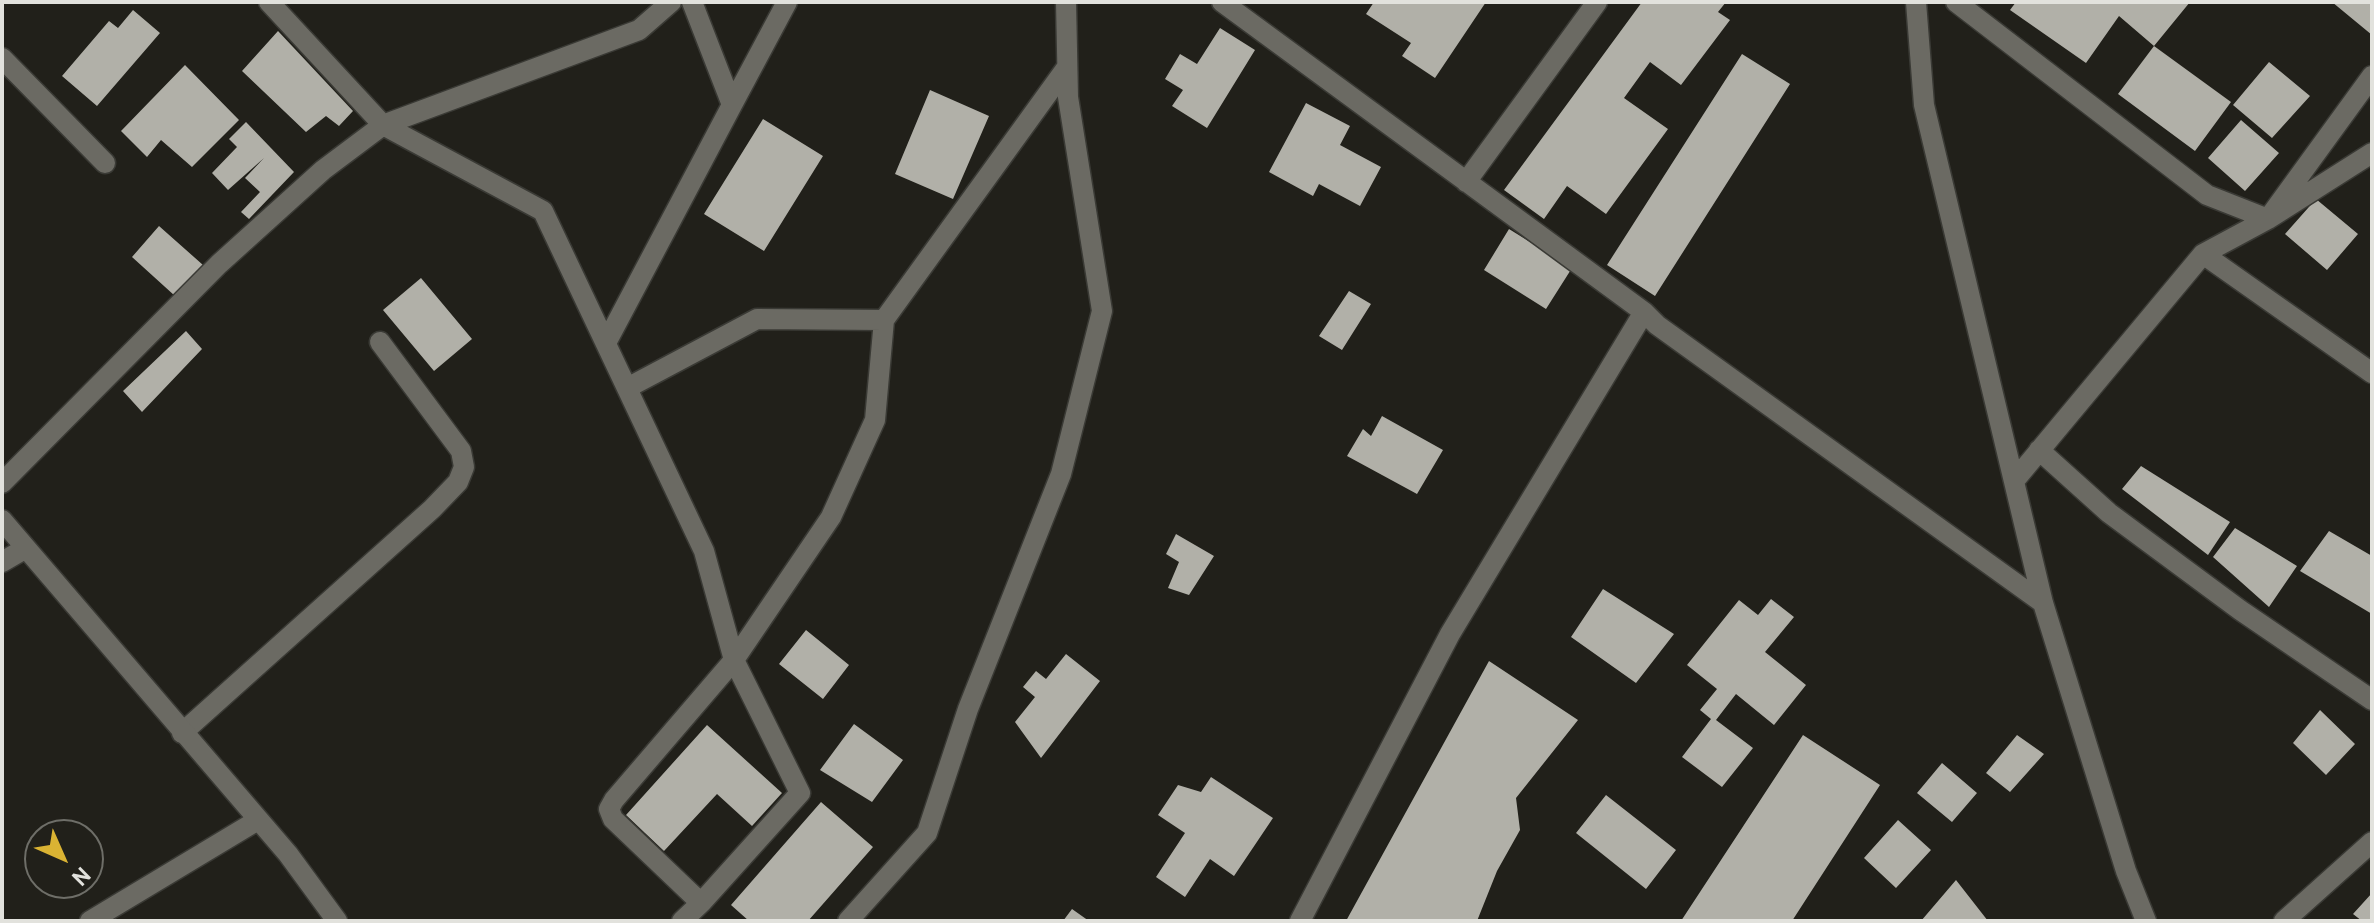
<!DOCTYPE html>
<style>
body{margin:0}
#map{position:relative;width:2374px;height:923px;overflow:hidden;background:#21201a;font-family:Overpass,sans-serif}
canvas{display:block}
.frame{position:absolute;inset:0;border:4px solid #e2e2dd;pointer-events:none}
.north{position:absolute;left:24px;top:819px;width:80px;height:80px;box-sizing:border-box;background:#21201a;border:2px solid #6e6e68;border-radius:50%;rotate:135deg;font-size:22px;font-weight:700;line-height:32px;text-align:center;color:#e2e2dd}
.north::after{content:'';display:block;margin:auto;width:28px;height:36px;background:#dab333;clip-path:polygon(50% 0,100% 100%,50% 72%,0 100%)}
</style>
<div id="map">
<canvas width="2374" height="923"></canvas>
<div class="frame"></div>
<div class="north">N</div>
</div>
<script>
const ctx = document.querySelector('canvas').getContext('2d');
ctx.lineJoin = 'round';
function fillPath(path, color) { ctx.fillStyle = color; ctx.fill(path, 'evenodd'); }
const poly = rows => new Path2D(rows.map(r => 'M' + r).join(''));
function stroke(path, color, width, dash) { ctx.strokeStyle = color; ctx.lineWidth = width; ctx.lineCap = dash ? 'butt' : 'round'; ctx.setLineDash(dash || []); ctx.stroke(path); }
fillPath(poly([
 [1374,2,1486,2,1435,78,1402,56,1411,43,1366,14],
 [1642,2,1726,2,1718,12,1730,20,1681,85,1650,62,1624,98,1668,129,1606,214,1567,186,1544,219,1504,190],
 [2016,2,2190,2,2154,46,2119,16,2086,63,2010,10],
 [2332,2,2372,2,2372,35],
 [133,10,160,33,97,106,62,76,109,21,118,28],
 [1220,28,1255,50,1207,128,1172,106,1183,90,1165,79,1180,54,1197,64],
 [278,31,353,111,339,126,326,116,306,132,242,71],
 [2154,46,2231,102,2195,151,2118,94],
 [1742,54,1790,84,1655,296,1607,265],
 [2269,62,2310,96,2272,138,2233,105],
 [185,65,239,120,192,167,161,140,147,157,121,131],
 [930,90,989,116,953,199,895,174],
 [1306,103,1350,126,1340,145,1381,167,1360,206,1319,184,1313,196,1269,172],
 [763,119,823,156,764,251,704,214],
 [2241,120,2279,153,2245,191,2208,158],
 [246,122,294,172,249,219,241,212,260,192,245,178,264,158,228,190,212,173,237,147,229,139],
 [2316,199,2358,234,2327,270,2285,234],
 [159,226,203,265,175,296,132,257],
 [1509,229,1572,268,1546,309,1484,270],
 [421,278,472,339,434,371,383,310],
 [1349,291,1371,304,1342,350,1319,336],
 [186,331,202,349,142,412,123,391],
 [1382,416,1443,450,1417,494,1347,456,1363,429,1371,436],
 [2141,466,2230,522,2208,555,2122,489],
 [2235,528,2297,566,2269,607,2213,557],
 [2329,531,2372,556,2372,614,2300,571],
 [1176,534,1214,556,1189,595,1168,588,1179,562,1166,554],
 [1603,589,1674,634,1636,683,1571,637],
 [1771,599,1794,617,1765,652,1806,685,1774,725,1736,694,1716,720,1753,748,1722,787,1682,757,1711,719,1700,710,1717,689,1687,665,1739,600,1758,615],
 [806,630,849,665,823,699,779,664],
 [1066,654,1100,681,1041,758,1015,722,1035,697,1023,687,1036,671,1046,679],
 [1489,661,1578,720,1516,798,1520,830,1497,871,1477,921,1346,921],
 [2320,710,2355,744,2326,775,2293,743],
 [854,724,903,760,872,802,820,770],
 [707,725,782,793,752,826,717,794,664,851,626,815],
 [1803,735,1880,785,1792,921,1681,921],
 [2017,735,2044,754,2010,792,1986,773],
 [1942,763,1977,793,1952,822,1917,793],
 [1211,777,1273,818,1234,876,1210,859,1185,897,1156,877,1185,833,1158,815,1178,785,1201,792],
 [1606,795,1676,850,1646,889,1576,833],
 [821,802,873,847,808,921,749,921,731,905],
 [1898,820,1931,850,1896,888,1864,858],
 [1956,880,1988,921,1921,921],
 [2372,893,2372,921,2362,921,2353,914],
 [1072,909,1089,921,1063,921]
]), '#b1b0a8');
const service = poly([
 [182,733,432,509,458,482,464,467,461,451,380,342]
]);
const minor = poly([
 [269,2,383,125,543,211,704,551,734,660,800,793,701,903,682,921],
 [692,2,732,105,787,2],
 [1222,2,1644,312,1657,325,2043,603],
 [1916,2,1924,105,2043,603,2126,871,2146,921],
 [1956,2,2207,195,2268,219,2372,153],
 [2,58,105,163],
 [1466,182,1597,2],
 [2203,254,2372,373],
 [606,343,732,105],
 [627,388,757,319,884,320,1067,67],
 [2039,450,2109,513,2240,610,2372,700],
 [2014,481,2203,254,2268,219,2372,76],
 [2,483,219,264,323,170,383,125,639,30,671,2],
 [2,520,288,854,337,921],
 [2,562,26,548],
 [701,903,613,819,609,809,614,800,734,660,831,517,875,420,884,320],
 [90,921,258,820],
 [848,921,927,833,968,709,1061,474,1102,311,1068,97,1066,2],
 [1300,921,1450,634,1644,312],
 [2284,921,2372,842]
]);
stroke(service, '#3a3a35', 23);
stroke(minor, '#3a3a35', 23);
stroke(service, '#6b6a63', 20);
stroke(minor, '#6b6a63', 20);
</script>
